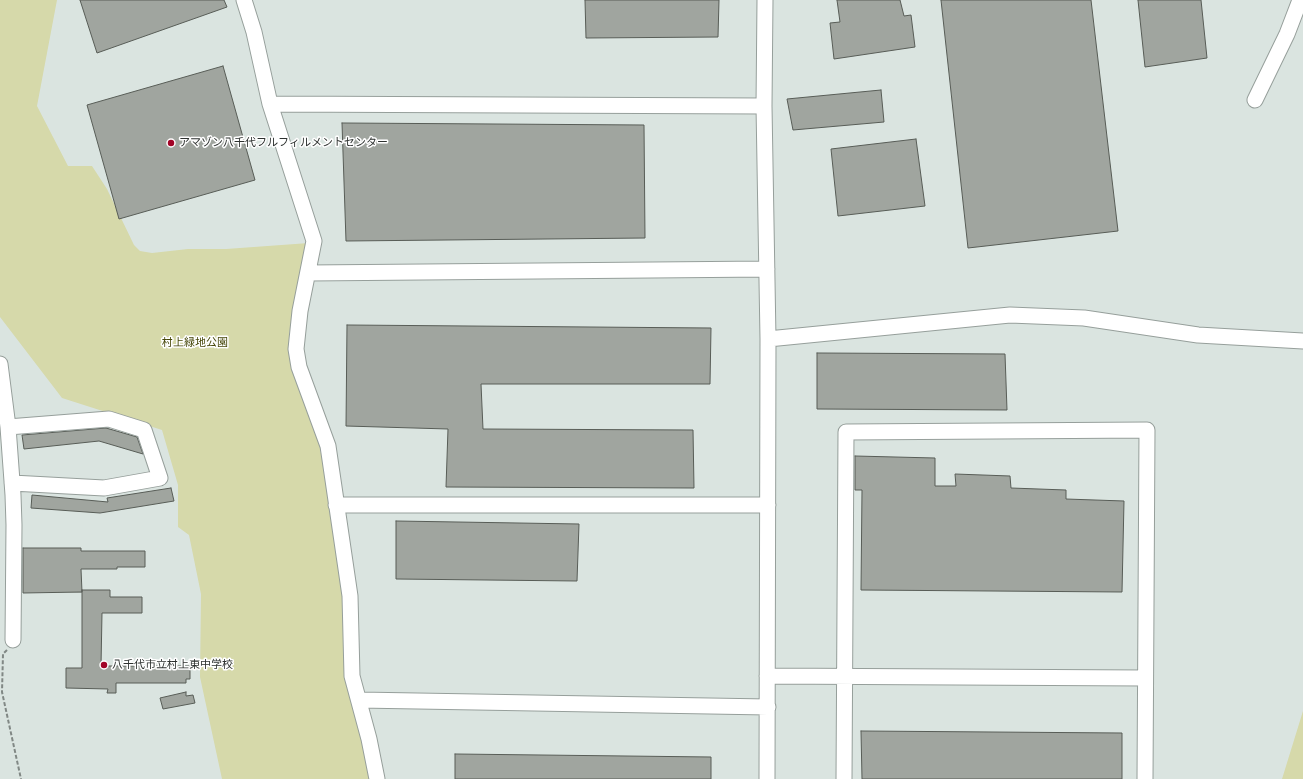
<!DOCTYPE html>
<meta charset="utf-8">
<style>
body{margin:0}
canvas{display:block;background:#dae4e0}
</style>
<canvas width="1303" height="779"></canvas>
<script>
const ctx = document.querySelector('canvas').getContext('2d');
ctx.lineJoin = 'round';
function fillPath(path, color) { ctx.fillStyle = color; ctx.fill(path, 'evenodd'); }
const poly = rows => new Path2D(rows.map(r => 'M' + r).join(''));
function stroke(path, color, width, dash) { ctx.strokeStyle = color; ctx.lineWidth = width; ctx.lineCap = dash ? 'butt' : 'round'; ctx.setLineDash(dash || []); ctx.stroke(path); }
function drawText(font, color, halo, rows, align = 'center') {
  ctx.font = font + ' Inter,"Noto Sans JP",sans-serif'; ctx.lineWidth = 3; ctx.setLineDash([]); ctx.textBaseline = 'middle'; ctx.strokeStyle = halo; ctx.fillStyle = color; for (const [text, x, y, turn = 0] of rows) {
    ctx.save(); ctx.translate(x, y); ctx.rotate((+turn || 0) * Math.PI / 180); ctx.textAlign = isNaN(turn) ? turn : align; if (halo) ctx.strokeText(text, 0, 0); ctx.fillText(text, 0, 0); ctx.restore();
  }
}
fillPath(poly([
 [0,0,57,0,37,106,68,166,92,166,107,189,134,245,140,251,152,253,188,249,226,249,309,243,289,334,289,353,291,365,319,443,342,567,370,779,222,779,200,677,201,594,189,535,178,527,178,485,162,430,62,398,0,317],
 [1303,711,1303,779,1282,779]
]), '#d6d9aa');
const building = poly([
 [80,0,224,0,227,7,97,53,80,0],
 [585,0,719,0,718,37,586,38,585,0],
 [837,0,900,0,904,16,911,15,915,47,834,59,830,23,840,22,837,0],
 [941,0,1091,0,1118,231,968,248,941,0],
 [1138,0,1201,0,1207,58,1145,67,1138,0],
 [223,66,255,180,119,219,87,105,223,66],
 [881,90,884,122,793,130,787,99,881,90],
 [342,123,644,125,645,238,346,241,342,123],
 [916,139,925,206,838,216,831,149,916,139],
 [347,325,711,328,710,384,481,384,483,429,693,430,694,488,446,487,448,429,346,426,347,325],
 [817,353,1005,354,1007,410,817,409,817,353],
 [106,428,137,437,143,454,99,441,24,449,22,435,106,428],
 [855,456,935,458,935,486,956,486,955,474,1010,476,1011,488,1066,490,1066,499,1124,501,1122,592,861,590,862,490,855,490,855,456],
 [171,488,174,501,100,513,31,508,32,495,108,502,107,498,171,488],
 [396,521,579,524,577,581,396,579,396,521],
 [23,548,81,548,81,551,145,551,145,567,117,567,117,569,81,569,82,592,23,593,23,548],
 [82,590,110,590,110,597,142,597,142,613,102,613,101,666,190,666,190,679,186,679,186,683,116,683,116,693,107,693,108,689,66,688,66,668,82,668,82,590],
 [186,692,186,696,193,695,195,703,163,709,160,698,186,692],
 [861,731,1122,733,1122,779,862,779,861,731],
 [455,754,711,757,711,779,455,779,455,754]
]);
fillPath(building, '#a0a59f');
stroke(building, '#585d57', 1);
const minor = poly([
 [244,0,254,32,270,104,314,241,300,311,296,349,299,367,328,446,350,596,352,676,369,739,377,779],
 [765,0,764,106,768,339,767,779],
 [1255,100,1287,34,1300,0],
 [270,104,764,106],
 [308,273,767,269],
 [768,339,1010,315,1084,318,1198,335,1303,341],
 [0,364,8,427,13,495,14,525,13,640],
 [8,427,109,419,144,430,160,478,104,488,12,483],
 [336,505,768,505],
 [767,676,1145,678],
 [359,700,768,707],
 [844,779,846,432,1147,430,1145,779]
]);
stroke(minor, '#969f9b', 17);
stroke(poly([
 [7,650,3,654,2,692,21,779]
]), '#818885', 2, [4, 2]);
stroke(minor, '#fff', 15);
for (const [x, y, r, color] of [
 [171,143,4,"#a20427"],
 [104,665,4,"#a20427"]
]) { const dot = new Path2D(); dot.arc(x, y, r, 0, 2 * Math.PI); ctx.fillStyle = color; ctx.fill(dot); stroke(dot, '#fff', 1.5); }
drawText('11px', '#2d312f', '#fff', [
 ["アマゾン八千代フルフィルメントセンター",179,143],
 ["八千代市立村上東中学校",112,665]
], 'left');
drawText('11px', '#464709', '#fff', [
 ["村上緑地公園",195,343]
]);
</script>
